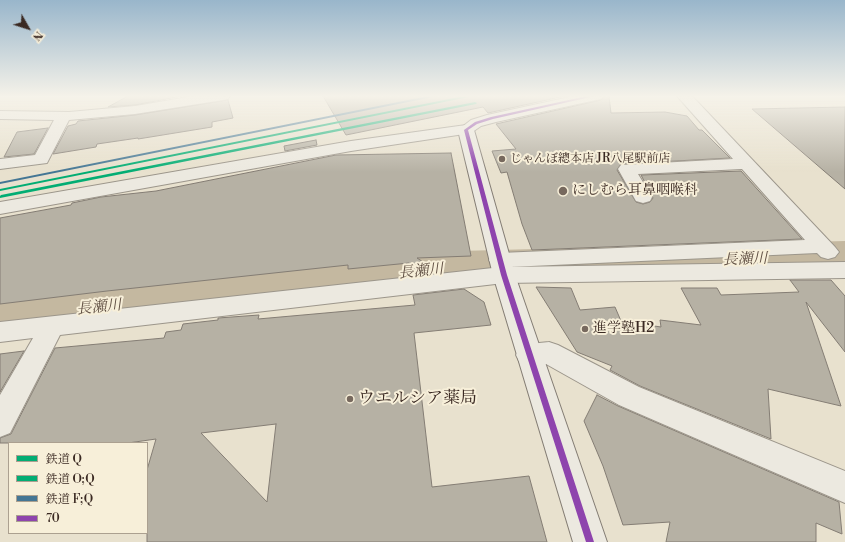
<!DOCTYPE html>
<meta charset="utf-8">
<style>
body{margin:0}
#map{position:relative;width:845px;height:542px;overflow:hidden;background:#e8e1ce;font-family:"Libre Bodoni","Noto Serif JP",serif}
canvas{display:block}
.legend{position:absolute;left:8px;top:442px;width:140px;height:92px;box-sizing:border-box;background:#f7efd9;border:1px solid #aba090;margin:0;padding:5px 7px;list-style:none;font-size:12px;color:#3a2922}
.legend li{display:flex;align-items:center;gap:8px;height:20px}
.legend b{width:20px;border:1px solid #aba090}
.north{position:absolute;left:8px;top:8px;width:40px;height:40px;-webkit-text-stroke:3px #f7efd9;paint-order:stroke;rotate:129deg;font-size:11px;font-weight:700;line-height:16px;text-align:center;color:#3a2922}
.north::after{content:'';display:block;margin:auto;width:14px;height:18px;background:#3a2922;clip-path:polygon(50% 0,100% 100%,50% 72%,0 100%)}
</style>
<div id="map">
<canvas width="845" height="542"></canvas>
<ul class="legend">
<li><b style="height:5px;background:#02ad73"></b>鉄道 Q</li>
<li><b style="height:5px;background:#02ad73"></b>鉄道 O;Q</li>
<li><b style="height:5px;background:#447694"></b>鉄道 F;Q</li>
<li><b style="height:5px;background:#8e44ad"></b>70</li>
</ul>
<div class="north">N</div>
</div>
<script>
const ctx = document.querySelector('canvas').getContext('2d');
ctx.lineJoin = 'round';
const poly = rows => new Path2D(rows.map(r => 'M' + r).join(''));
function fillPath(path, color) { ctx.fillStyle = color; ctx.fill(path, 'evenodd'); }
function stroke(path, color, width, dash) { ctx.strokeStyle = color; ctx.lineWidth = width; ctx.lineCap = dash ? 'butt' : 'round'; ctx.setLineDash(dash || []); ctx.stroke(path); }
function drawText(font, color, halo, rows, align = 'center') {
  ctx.font = font + ' "Libre Bodoni","Noto Serif JP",serif'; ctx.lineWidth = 4; ctx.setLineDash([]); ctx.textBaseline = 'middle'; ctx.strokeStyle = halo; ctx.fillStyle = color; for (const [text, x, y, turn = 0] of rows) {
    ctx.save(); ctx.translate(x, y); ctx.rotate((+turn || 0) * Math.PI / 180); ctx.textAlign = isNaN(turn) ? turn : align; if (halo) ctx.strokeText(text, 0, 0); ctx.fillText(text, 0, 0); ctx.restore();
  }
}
fillPath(poly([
 [845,241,845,273,591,279,459,285,0,339,0,297,459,251,845,241]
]), '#c4b8a0');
const building = poly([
 [138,96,182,96,135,105,108,107,126,97,138,96],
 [323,96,565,96,488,113,483,107,346,135,323,96],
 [604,96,609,96,611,113,665,112,687,116,699,130,702,130,730,158,621,164,617,170,636,202,643,204,650,202,653,198,641,175,741,171,802,239,532,250,522,224,507,172,501,173,492,151,516,149,496,124,601,100,604,96],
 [228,100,233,118,212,122,212,127,138,139,138,138,97,144,96,147,53,154,68,126,76,124,78,121,135,115,228,100],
 [845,107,845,189,752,109,845,107],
 [48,128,34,154,4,157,17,132,48,128],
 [316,140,317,145,285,151,284,146,316,140],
 [451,153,471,256,417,258,439,272,411,276,409,263,348,269,348,265,107,291,0,304,0,218,71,205,72,203,101,197,156,191,336,155,451,153],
 [790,280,831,280,845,296,845,352,806,302,841,406,768,389,771,439,640,386,610,370,612,366,577,352,536,287,571,288,580,310,615,307,621,321,661,327,660,320,701,325,681,288,717,288,721,295,799,292,790,280],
 [464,289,484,302,491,325,414,333,432,487,529,476,547,542,147,542,147,470,156,439,128,443,0,443,0,438,11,434,55,348,164,338,166,332,181,330,183,324,218,320,218,318,259,315,258,319,415,305,413,295,464,289],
 [276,424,267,502,201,433,276,424],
 [24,351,0,392,0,354,24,351],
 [597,395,618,406,839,502,842,534,816,523,816,542,666,542,670,522,623,525,603,466,584,421,597,395]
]);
fillPath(building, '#b6b1a4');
stroke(building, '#847d74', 1);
const minor = poly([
 [194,96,230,96,228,99,223,100,135,114,69,120,47,163,0,169,0,159,35,155,54,120,0,119,0,111,69,112,135,106,194,96],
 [677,96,692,96,835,247,839,252,835,257,828,259,821,257,817,253,509,267,845,262,845,278,504,283,60,335,10,433,0,437,0,395,33,338,0,342,0,322,502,267,492,265,489,260,492,255,500,253,805,240,742,169,638,174,652,197,650,201,643,203,636,201,618,169,621,165,733,159,677,96],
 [466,125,471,127,474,130,471,133,351,151,0,214,0,202,351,141,466,125],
 [549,342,558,345,639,387,845,471,845,503,619,405,546,364,529,366,520,363,516,355,520,347,529,344,549,342]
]);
const tertiary = poly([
 [574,96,603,96,601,99,596,100,496,122,481,126,471,133,466,135,461,133,458,130,471,120,487,115,574,96]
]);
const secondary = poly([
 [466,125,471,127,474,130,515,275,607,542,573,542,493,275,458,130,461,127,466,125]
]);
stroke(minor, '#9c968b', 2);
stroke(tertiary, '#9c968b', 2);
stroke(secondary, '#847d74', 2);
fillPath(minor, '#ece9e0');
fillPath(tertiary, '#ece9e0');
fillPath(secondary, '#ece9e0');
fillPath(poly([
 [587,96,595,96,493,119,477,124,468,130,507,275,594,542,586,542,501,275,464,130,475,122,491,117,587,96]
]), '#8e44ad');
fillPath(poly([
 [464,96,474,96,0,191,0,189,464,96]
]), '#02ad73');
fillPath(poly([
 [475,102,477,103,476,104,0,198,0,196,1,195,475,102]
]), '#02ad73');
fillPath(poly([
 [428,96,438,96,0,184,0,182,428,96]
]), '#447694');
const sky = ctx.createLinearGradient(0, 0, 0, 172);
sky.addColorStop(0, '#99b6cb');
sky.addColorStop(0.56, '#f5f2e9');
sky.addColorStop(1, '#f5f2e900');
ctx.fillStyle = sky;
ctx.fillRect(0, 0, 845, 172);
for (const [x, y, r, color] of [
 [502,159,4,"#77695e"],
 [563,191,5,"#77695e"],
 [585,329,4,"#77695e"],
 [350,399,4,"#77695e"]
]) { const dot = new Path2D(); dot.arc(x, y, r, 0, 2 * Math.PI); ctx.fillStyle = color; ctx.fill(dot); stroke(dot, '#f7efd9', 1.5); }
drawText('12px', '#3a2922', '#f7efd9', [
 ["じゃんぼ總本店 JR八尾駅前店",510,159]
], 'left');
drawText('14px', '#3a2922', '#f7efd9', [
 ["にしむら耳鼻咽喉科",572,191],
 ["進学塾H2",593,329]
], 'left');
drawText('italic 15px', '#5f4e42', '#f7efd9', [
 ["長瀬川",745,260,-2],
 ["長瀬川",421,272,-6],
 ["長瀬川",99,308,-6]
]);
drawText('17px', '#3a2922', '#f7efd9', [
 ["ウエルシア薬局",358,399]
], 'left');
</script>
